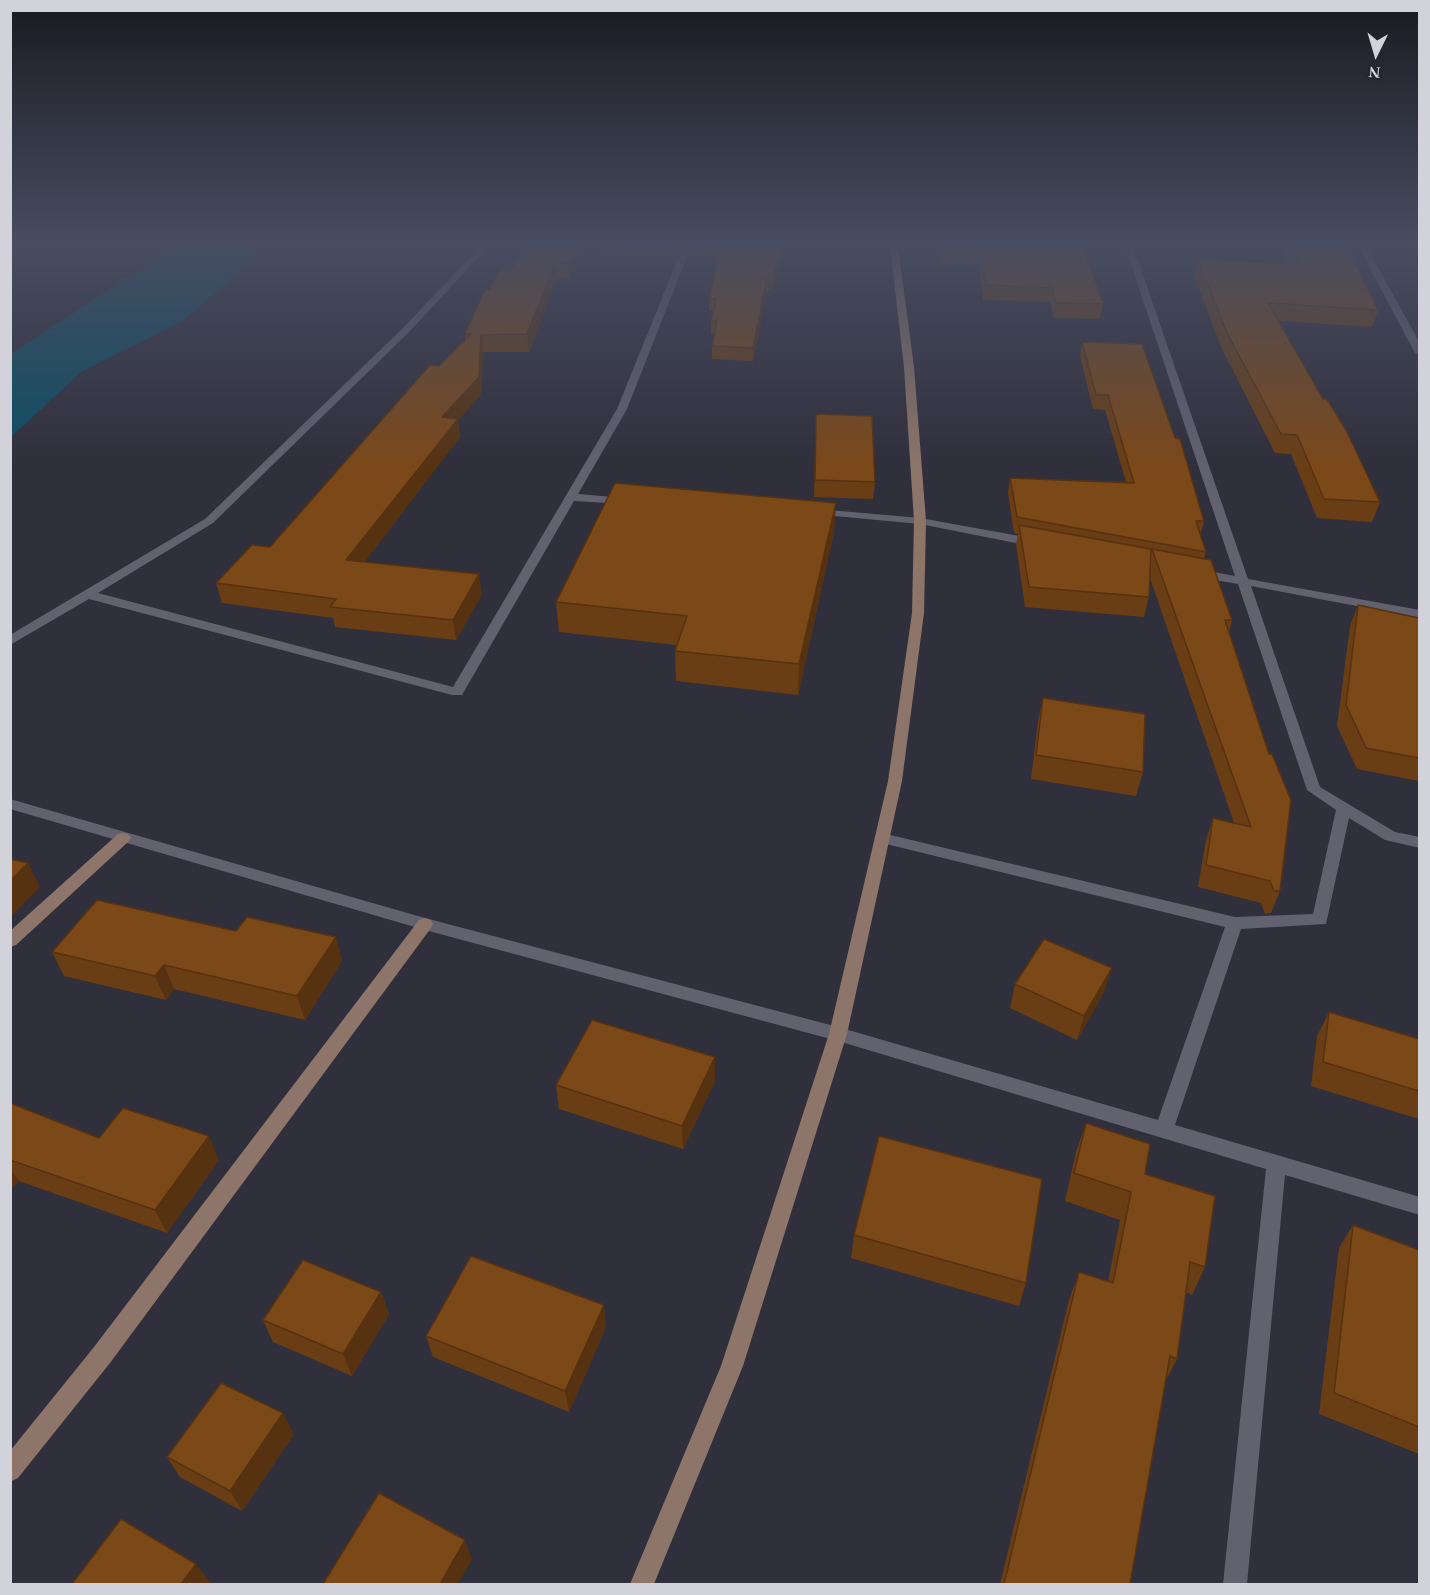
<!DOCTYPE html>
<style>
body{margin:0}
#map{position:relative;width:1430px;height:1595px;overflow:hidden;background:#302f3c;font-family:Georgia,serif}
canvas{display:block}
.frame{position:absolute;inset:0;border:12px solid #d2d2da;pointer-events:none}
.north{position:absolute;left:1346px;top:24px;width:60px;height:60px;-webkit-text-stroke:4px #262532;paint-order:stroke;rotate:185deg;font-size:16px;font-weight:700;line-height:24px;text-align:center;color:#d2d2da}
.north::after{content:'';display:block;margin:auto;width:21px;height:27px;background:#d2d2da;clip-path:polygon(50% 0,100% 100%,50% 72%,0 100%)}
</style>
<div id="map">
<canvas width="1430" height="1595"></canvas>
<div class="frame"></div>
<div class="north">N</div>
</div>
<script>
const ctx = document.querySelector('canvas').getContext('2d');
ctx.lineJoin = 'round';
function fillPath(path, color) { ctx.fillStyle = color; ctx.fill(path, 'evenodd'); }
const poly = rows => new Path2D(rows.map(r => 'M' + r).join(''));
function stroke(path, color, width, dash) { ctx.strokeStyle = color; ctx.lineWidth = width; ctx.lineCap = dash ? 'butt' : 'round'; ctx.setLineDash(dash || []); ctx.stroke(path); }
fillPath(poly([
 [175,246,263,246,227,283,184,320,81,372,11,437,11,354]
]), '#0b4d62');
fillPath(poly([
 [481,246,489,246,409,332,213,523,98,593,453,687,617,409,683,246,691,246,627,409,578,494,625,498,631,501,625,504,574,501,462,695,452,695,89,599,10,645,10,635,205,519,403,328,481,246],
 [1125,246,1133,246,1248,579,1420,610,1420,618,1251,586,1320,787,1395,832,1420,837,1420,848,1385,840,1349,818,1326,924,1241,929,1175,1125,1420,1197,1420,1215,1285,1175,1247,1584,1223,1584,1266,1169,838,1041,425,930,10,809,10,799,425,918,838,1027,1158,1120,1225,927,882,843,874,838,882,833,1235,917,1313,914,1336,810,1307,790,1238,584,1198,577,1192,573,1198,569,1235,576,1125,246],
 [1358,246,1366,246,1420,343,1420,356,1415,353,1358,246],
 [817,509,920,518,1036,539,1042,543,1036,547,920,524,813,514,811,512,817,509]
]), '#61616f');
fillPath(poly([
 [890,246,898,246,914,367,926,521,924,613,902,781,847,1034,743,1366,654,1584,630,1584,721,1366,829,1034,888,781,912,613,914,521,904,367,890,246],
 [123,833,128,834,131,838,128,842,16,945,10,947,10,931,118,834,123,833],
 [425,918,431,920,433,924,431,928,110,1363,18,1478,10,1482,10,1451,94,1347,419,920,425,918]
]), '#8d7669');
fillPath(poly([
 [585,246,570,279,556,279,529,352,483,352,481,395,458,420,460,437,364,562,482,594,456,640,335,627,333,618,222,603,216,583,270,547,439,366,465,340,465,334,490,290,511,270],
 [601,246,681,246,676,256,602,254],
 [689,246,785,246,772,291,767,290,753,361,712,359,712,346,714,334,711,334,711,321,713,311,709,311,709,299,718,258,689,257],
 [934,246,1083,246,1103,304,1100,319,1054,318,1050,302,983,300,979,264,938,264],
 [1284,246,1347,246,1378,310,1372,327,1279,321,1380,502,1372,522,1317,518,1291,454,1275,453,1222,349,1194,276,1198,259,1288,264,1283,249],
 [1082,342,1204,521,1200,535,1206,552,1204,558,1232,620,1229,631,1280,891,1271,913,1265,914,1261,903,1198,887,1206,840,1213,818,1234,823,1150,578,1149,597,1144,617,1025,607,1016,544,1018,534,1014,533,1008,493,1010,478,1126,482,1105,410,1093,409,1080,356],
 [816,414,875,482,873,499,814,497],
 [834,532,798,695,676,681,675,651,677,645,559,632,556,602],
 [1358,605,1419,618,1419,781,1357,769,1337,726,1350,626],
 [1043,698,1143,772,1136,796,1031,779,1038,721],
 [236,931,336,937,342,961,305,1020,174,989,166,1000,64,976,52,952],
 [1015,984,1104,992,1077,1040,1010,1008],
 [1329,1012,1419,1039,1419,1119,1311,1086,1317,1036],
 [715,1081,683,1149,559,1109,556,1085],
 [10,1103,99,1138,219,1160,167,1233,19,1181,10,1190],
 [1086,1123,1145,1174,1205,1267,1192,1295,1186,1292,1177,1359,1165,1382,1130,1584,1000,1584,1069,1300,1079,1272,1108,1282,1120,1220,1065,1201,1076,1152],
 [1353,1225,1419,1250,1419,1454,1319,1414,1339,1248],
 [854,1235,1026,1283,1019,1306,851,1258],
 [381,1292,389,1314,352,1376,273,1342,263,1320],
 [606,1327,569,1412,433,1357,426,1336],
 [294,1434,242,1511,180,1477,167,1457]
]), '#6a3e15');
fillPath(poly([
 [577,246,585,246,570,279,569,263],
 [676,246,681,246,676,256],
 [782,246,785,246,772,291,773,278],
 [555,263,556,279,529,352,527,334],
 [767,278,767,290,753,361,753,348],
 [481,335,483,352,481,395,458,420,460,437,351,580,346,560,442,417],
 [836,503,834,532,798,695,799,664],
 [479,574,482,594,456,640,453,620],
 [28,863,40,887,10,918,10,881],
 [336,937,342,961,305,1020,297,996],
 [164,965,174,989,166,1000,155,976],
 [1112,968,1104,992,1077,1040,1084,1016],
 [715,1057,715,1081,683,1149,682,1126],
 [209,1136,219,1160,167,1233,155,1210],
 [10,1168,19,1181,10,1190],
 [381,1292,389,1314,352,1376,343,1354],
 [604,1305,606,1327,569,1412,565,1391],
 [283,1413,294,1434,242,1511,230,1491],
 [465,1540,472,1559,458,1584,440,1584],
 [196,1564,210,1582,208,1584,181,1584]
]), '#563211');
const building = poly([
 [529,246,577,246,569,263,555,263,527,334,481,335,479,377,442,417,458,419,346,560,479,574,453,620,330,607,336,599,216,583,252,545,270,547,430,365,439,366,471,334,465,334,485,290,490,290,500,270,511,270,522,249,527,249,529,246],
 [703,246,782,246,773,278,767,278,753,348,712,346,717,321,711,321,716,299,709,299,720,246,703,246],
 [939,246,1083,246,1103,304,1056,303,1052,288,985,285,981,250,940,250,939,246],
 [1292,246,1347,246,1378,310,1268,303,1323,399,1327,399,1347,432,1380,502,1324,499,1297,435,1281,434,1226,331,1198,259,1300,264,1292,246],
 [1082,342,1142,344,1175,438,1180,439,1204,521,1196,521,1206,552,1017,517,1010,478,1134,483,1108,395,1096,395,1082,342],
 [816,414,872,416,875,482,815,480,816,414],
 [615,483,836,503,799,664,675,651,687,616,556,602,615,483],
 [1019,525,1151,549,1149,597,1029,587,1019,525],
 [1152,549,1211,560,1232,620,1225,620,1269,754,1272,754,1291,800,1280,891,1274,891,1270,881,1206,865,1213,818,1251,827,1152,549],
 [1358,605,1419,618,1419,758,1366,748,1346,705,1358,605],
 [1043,698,1145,714,1143,772,1036,755,1043,698],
 [10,859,28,863,10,881,10,859],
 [97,900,236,931,247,917,336,937,297,996,164,965,155,976,52,952,97,900],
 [1044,939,1112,968,1084,1016,1015,984,1044,939],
 [1329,1012,1419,1039,1419,1091,1323,1062,1329,1012],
 [592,1020,715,1057,682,1126,556,1085,592,1020],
 [10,1103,99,1138,123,1108,209,1136,155,1210,10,1160,10,1103],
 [1086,1123,1150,1144,1145,1174,1215,1196,1205,1267,1190,1262,1177,1359,1170,1356,1130,1584,1004,1584,1079,1272,1113,1283,1131,1192,1074,1173,1086,1123],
 [879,1136,1042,1179,1026,1283,854,1235,879,1136],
 [1353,1225,1419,1250,1419,1427,1334,1393,1353,1225],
 [471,1256,604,1305,565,1391,426,1336,471,1256],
 [303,1260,381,1292,343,1354,263,1320,303,1260],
 [221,1383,283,1413,230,1491,167,1457,221,1383],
 [379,1493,465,1540,440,1584,323,1584,379,1493],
 [121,1519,196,1564,181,1584,72,1584,121,1519]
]);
fillPath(building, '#7b4818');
stroke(building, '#563211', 1.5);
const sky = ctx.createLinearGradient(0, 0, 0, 469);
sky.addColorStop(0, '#1a1a21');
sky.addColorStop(0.52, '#484d61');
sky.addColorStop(1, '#484d6100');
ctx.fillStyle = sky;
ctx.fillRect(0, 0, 1430, 469);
</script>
